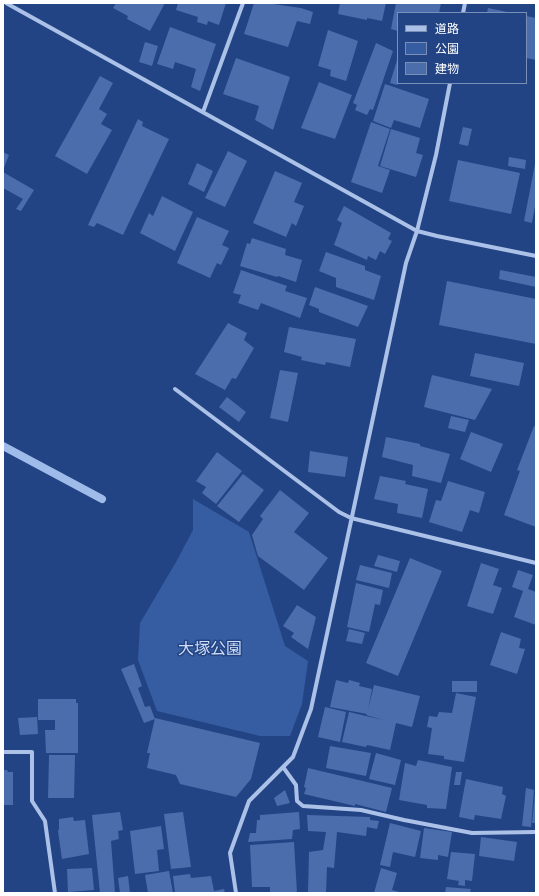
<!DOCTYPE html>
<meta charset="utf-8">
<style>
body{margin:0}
#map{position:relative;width:539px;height:896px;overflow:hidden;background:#224484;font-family:Jost,"Noto Sans JP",sans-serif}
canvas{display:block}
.frame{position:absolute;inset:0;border:4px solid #fff;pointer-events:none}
.legend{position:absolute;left:397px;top:12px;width:130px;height:72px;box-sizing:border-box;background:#224484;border:1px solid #7a8fb5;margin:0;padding:5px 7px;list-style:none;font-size:12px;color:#fff}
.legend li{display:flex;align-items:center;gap:8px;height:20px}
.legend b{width:20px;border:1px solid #7a8fb5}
</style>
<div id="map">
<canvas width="539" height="896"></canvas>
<div class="frame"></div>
<ul class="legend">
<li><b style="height:5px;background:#abc1e8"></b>道路</li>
<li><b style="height:11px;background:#365ca1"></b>公園</li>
<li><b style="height:11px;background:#4b6dac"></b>建物</li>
</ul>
</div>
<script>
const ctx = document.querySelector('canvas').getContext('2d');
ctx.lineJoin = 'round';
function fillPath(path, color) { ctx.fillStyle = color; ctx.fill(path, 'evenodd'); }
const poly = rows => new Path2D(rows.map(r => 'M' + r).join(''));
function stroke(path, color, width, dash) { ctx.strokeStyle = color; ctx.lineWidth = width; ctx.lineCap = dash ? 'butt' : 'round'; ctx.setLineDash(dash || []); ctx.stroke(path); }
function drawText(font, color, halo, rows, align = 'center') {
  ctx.font = font + ' Jost,"Noto Sans JP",sans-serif'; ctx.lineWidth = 3; ctx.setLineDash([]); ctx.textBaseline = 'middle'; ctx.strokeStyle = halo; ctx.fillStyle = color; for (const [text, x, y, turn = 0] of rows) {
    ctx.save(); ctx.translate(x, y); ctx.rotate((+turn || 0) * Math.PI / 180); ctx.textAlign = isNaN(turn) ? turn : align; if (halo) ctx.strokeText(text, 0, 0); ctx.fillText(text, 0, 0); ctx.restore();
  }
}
fillPath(poly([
 [193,499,249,532,285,646,308,661,302,704,290,736,260,736,157,711,138,660,140,623,176,562,193,530]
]), '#365ca1');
stroke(poly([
 [3,446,102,499]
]), '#9fbbe9', 8);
fillPath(poly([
 [116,3,165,3,150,31,127,19,128,16,113,8],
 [178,3,226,3,219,25,208,21,207,25,197,22,198,17,176,10],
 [254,3,266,3,301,8,313,12,310,24,297,21,288,47,244,34],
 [340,3,386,3,382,21,367,18,367,20,338,14],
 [396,3,441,3,439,13,398,13,398,31,391,29],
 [488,8,507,12,507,13,487,13],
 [526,16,536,18,536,60,526,58],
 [170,27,216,44,200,91,191,87,196,69,175,62,173,69,157,64],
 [328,30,358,41,346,81,330,76,331,70,318,66],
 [145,42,158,46,152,66,139,62],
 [376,43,393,51,373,110,370,109,367,115,355,110,357,105,353,103],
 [398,57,398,81,397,85,390,83],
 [236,58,290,77,273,130,255,120,259,106,223,94],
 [100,76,113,83,99,109,107,114,101,124,112,130,87,174,55,156],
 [319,82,352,95,335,139,301,128],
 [385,84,429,99,420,128,394,120,391,128,373,121],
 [138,119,143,122,142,126,169,139,123,235,97,223,94,227,88,225],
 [371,122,390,129,378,166,390,170,382,193,351,182],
 [463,127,472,129,468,146,459,144],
 [391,129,420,138,416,153,423,155,416,177,380,166],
 [228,151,247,161,225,207,205,198],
 [3,152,9,155,3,170],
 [509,157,526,160,525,169,508,166],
 [458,160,520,173,511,214,449,201],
 [197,163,213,171,204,192,188,184],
 [535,164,536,201,532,223,524,221],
 [275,171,302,183,294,202,304,206,296,226,292,223,286,237,253,223],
 [3,172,34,190,21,211,16,209,23,199,3,188],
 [162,196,193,212,175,251,140,233,149,213,153,216],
 [344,206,391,233,388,239,392,241,385,254,380,251,376,260,368,256,367,260,334,245,342,223,337,220],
 [197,217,229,231,222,245,229,248,221,265,217,263,210,278,177,263],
 [252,238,286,249,285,255,302,260,296,282,278,276,277,277,240,266,247,243,250,244],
 [326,252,365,266,365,270,381,276,374,300,336,287,336,278,319,271],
 [241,270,287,286,285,291,307,298,300,318,261,303,258,310,238,303,241,295,233,293],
 [500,270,536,277,536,287,499,279],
 [447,281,536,299,536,344,439,325],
 [315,287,368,306,358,327,319,312,319,309,309,305],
 [228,323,247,333,244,340,254,348,236,379,232,378,225,390,195,374],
 [289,327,356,339,350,367,326,362,325,365,301,360,302,357,284,352],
 [475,353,524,363,519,386,470,376],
 [280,370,298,373,288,422,270,418],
 [432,375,492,389,475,420,424,407],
 [227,397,246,412,239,422,219,407],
 [451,416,469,420,465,432,448,428],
 [534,426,536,427,536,527,504,515,520,471,517,470],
 [471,432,503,444,491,472,460,459],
 [386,437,420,444,420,446,450,454,441,483,412,476,413,465,382,457],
 [310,451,348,457,345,477,308,472],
 [217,452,242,471,216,504,202,493,206,487,196,481],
 [243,474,264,490,239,522,217,506],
 [380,476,406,481,405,484,428,489,422,518,397,513,398,504,374,499],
 [448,481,485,492,479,513,470,510,462,532,429,522,436,500,441,501],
 [280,490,309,513,294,532,328,558,304,590,258,556,252,535,263,519,260,516],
 [378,555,400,561,397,572,374,566],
 [410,558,442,571,398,676,366,663],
 [481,563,499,569,493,585,502,588,493,614,467,606],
 [360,565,392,573,389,588,356,580],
 [518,570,533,575,528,589,536,592,536,625,514,617,523,591,512,587],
 [356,583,383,590,380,605,375,604,369,632,347,627],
 [297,605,316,617,308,649,291,637,294,633,283,626],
 [349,629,365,633,362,644,346,641],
 [501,632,521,639,519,648,525,649,517,674,490,665],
 [134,664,142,686,138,688,145,707,150,706,155,719,144,723,121,669],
 [336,680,348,683,349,680,360,683,359,686,372,689,368,710,374,685,420,696,412,727,396,723,390,750,367,745,366,747,342,742,349,712,383,720,366,715,367,714,330,707],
 [452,681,477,681,477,692,452,692],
 [456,693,476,697,464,762,444,759,444,756,428,754,432,728,427,727,429,716,437,717,439,712,452,713],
 [38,699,76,699,76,703,78,703,78,753,46,753,45,730,55,730,55,720,38,720],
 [325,707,346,712,340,742,318,737],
 [37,717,38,734,20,735,18,718],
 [155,718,260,743,251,779,236,797,180,784,176,775,147,768,150,753,147,753],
 [330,746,371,753,366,776,326,768],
 [376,753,401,760,395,785,369,779],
 [49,755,75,755,74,798,48,798],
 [418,760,452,767,446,809,427,808,427,805,399,800,405,763,416,766],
 [308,768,392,788,386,812,355,804,355,806,304,794,306,788,304,787],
 [3,770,7,770,8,772,13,772,13,805,3,805],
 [456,772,462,772,460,785,454,785],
 [466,779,503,787,502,794,506,796,501,819,475,815,474,820,459,817],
 [526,788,534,790,531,827,522,826],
 [285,790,290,803,277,806,274,798],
 [535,794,536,794,536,823,532,823],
 [120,812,123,830,118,831,119,839,111,841,115,893,100,893,92,815],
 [183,812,191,867,171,869,164,814],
 [299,812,300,829,293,830,292,839,248,842,250,833,256,833,257,820,260,820,260,815],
 [307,815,370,817,370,820,379,821,377,829,367,827,366,836,337,832,334,868,327,867,326,893,308,893,309,852,323,850,326,832,308,831],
 [73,817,74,821,85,820,89,854,62,859,58,831,59,829,59,819],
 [390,823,421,831,415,857,393,852,390,867,380,865],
 [161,826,164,849,157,850,159,871,135,874,130,831],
 [424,828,452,832,448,857,438,855,438,860,420,858],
 [481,837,517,842,514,861,479,856],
 [294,842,297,893,270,893,270,887,252,887,250,845],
 [451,852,475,854,472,881,465,880,465,886,458,885,459,881,447,879],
 [92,868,94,890,68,892,67,869],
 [381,868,397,873,392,890,403,893,374,893],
 [169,871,173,893,148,893,145,875],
 [190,874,191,878,211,876,214,891,224,889,225,893,175,893,173,876],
 [128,876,130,893,120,893,118,878],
 [446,887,471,889,470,893,445,893]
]), '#4b6dac');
stroke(poly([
 [6,3,417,231,437,236,536,256],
 [463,13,465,3],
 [203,112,243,3],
 [175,389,339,512,351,518,536,563],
 [3,752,32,752,32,801,45,821,55,893],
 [283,767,296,785,297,801,303,806,361,810,404,820,472,833,536,832],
 [236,893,230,853,249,801,293,757,311,709,406,263,417,231,436,155,450,83]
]), '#abc1e8', 4);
drawText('16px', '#cfddf6', '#224484', [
 ["大塚公園",210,650]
]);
</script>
